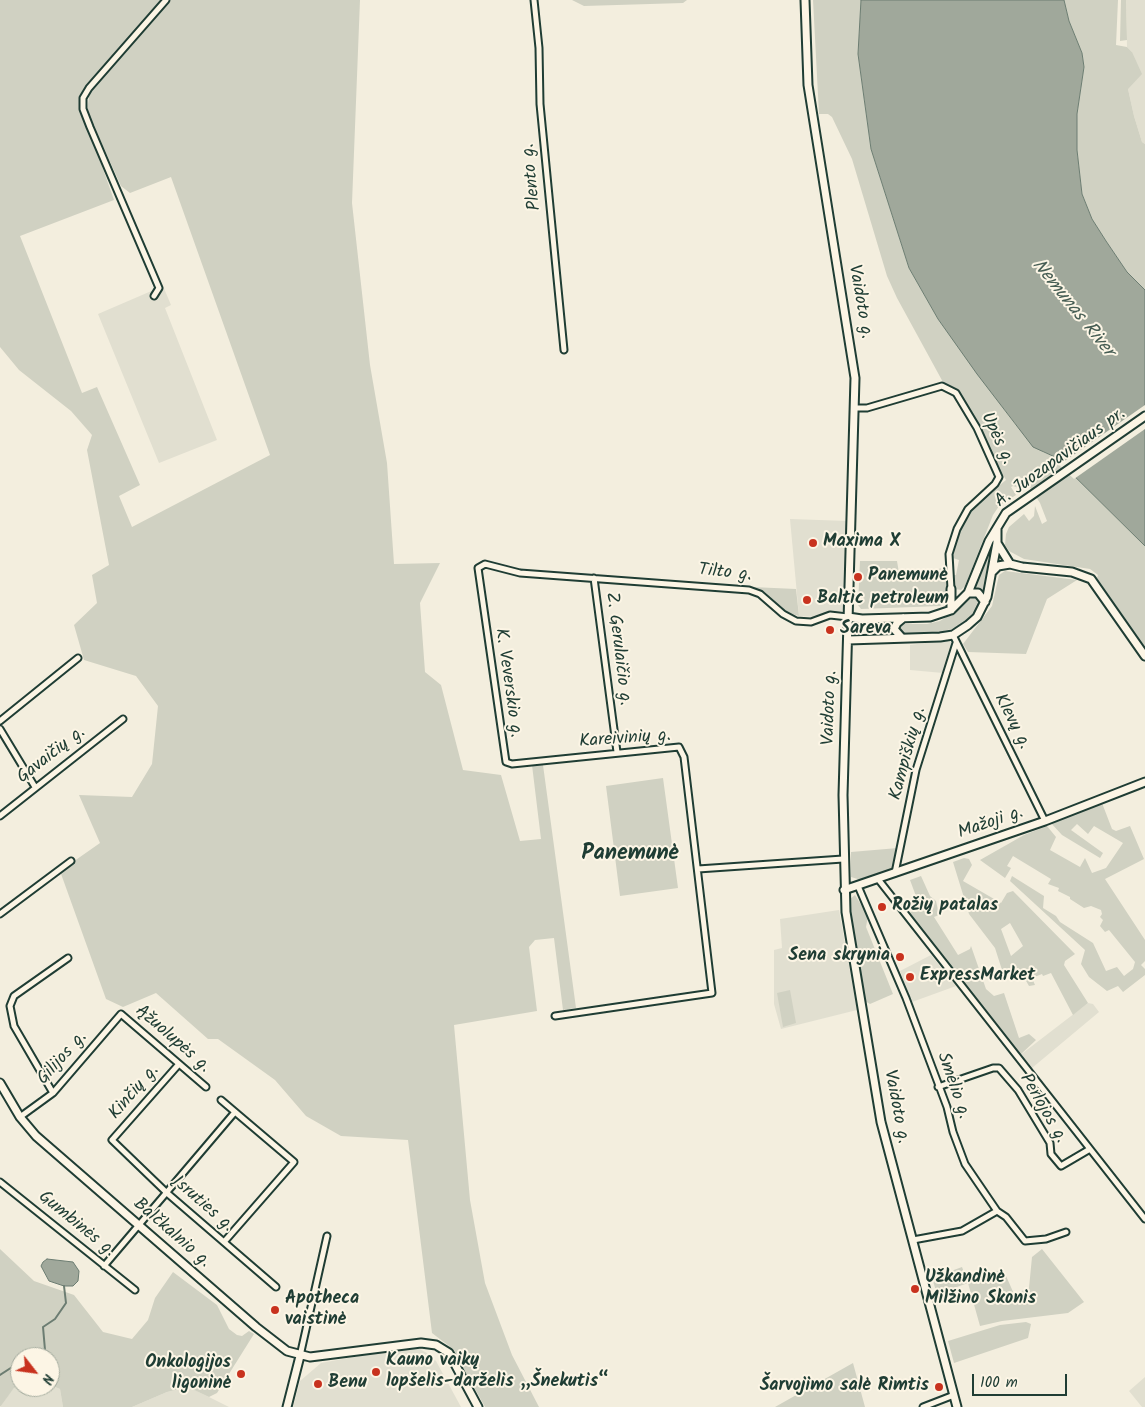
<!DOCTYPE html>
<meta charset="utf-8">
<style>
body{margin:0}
#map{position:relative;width:1145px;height:1407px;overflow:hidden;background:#f3eede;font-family:Kalam,sans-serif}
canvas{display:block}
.north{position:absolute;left:10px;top:1347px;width:50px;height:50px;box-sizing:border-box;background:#fcf5e5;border:1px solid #a4ab9e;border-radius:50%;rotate:120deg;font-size:14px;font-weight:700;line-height:20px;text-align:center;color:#1f3d34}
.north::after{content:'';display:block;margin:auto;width:18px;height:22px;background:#c8321e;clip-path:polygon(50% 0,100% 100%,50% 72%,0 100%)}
.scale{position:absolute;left:972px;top:1374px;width:95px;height:22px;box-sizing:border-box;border:2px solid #1f3d34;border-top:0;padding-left:6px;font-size:15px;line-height:18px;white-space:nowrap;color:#1f3d34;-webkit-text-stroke:4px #fcf5e5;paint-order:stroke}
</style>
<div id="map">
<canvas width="1145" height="1407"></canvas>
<div class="north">N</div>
<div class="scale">100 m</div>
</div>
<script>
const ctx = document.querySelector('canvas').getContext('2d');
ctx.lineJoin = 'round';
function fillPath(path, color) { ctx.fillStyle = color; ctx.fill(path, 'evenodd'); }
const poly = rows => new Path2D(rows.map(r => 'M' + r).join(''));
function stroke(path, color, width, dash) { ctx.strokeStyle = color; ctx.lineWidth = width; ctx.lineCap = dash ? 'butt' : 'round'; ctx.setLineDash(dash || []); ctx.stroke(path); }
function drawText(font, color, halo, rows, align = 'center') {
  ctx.font = font + ' Kalam,sans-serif'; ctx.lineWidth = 4; ctx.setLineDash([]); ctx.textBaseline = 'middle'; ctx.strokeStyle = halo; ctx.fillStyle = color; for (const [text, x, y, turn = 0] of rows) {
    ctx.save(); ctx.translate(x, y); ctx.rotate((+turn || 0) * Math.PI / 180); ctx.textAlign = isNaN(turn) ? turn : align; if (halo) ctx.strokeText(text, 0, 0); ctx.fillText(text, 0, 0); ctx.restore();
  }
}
fillPath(poly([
 [1126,0,1145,0,1145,144,1142,142,1134,116,1128,89,1132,52,1127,47],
 [163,286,171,305,165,308,217,440,159,463,98,314],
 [790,519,848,521,845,608,842,611,829,612,816,617,799,616],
 [948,640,953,644,952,648,943,673,910,670,910,645],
 [839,910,857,1010,781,1029,774,1004,774,950,782,948,780,919],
 [931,955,956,986,912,1002,900,971],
 [1088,1003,1093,1004,1099,1012,1032,1068,1028,1067,1019,1056],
 [414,1346,427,1353,436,1361,461,1407,293,1407,300,1381,321,1363],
 [1145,1377,1145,1407,1142,1407,1129,1391],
 [50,1385,60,1389,63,1407,1,1407,0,1404,14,1388,50,1387],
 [189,1387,229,1407,132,1407,167,1392]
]), '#e1dfd0');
fillPath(poly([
 [0,0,162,0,89,83,79,101,114,200,20,236,82,393,97,387,140,485,119,496,132,527,270,455,171,177,130,193,121,186,87,111,90,90,169,0,360,0,352,203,370,365,387,463,394,564,440,563,420,603,425,672,441,685,463,770,501,775,520,841,541,839,532,765,543,765,576,1008,563,1010,554,938,535,940,529,947,537,1011,454,1025,470,1200,485,1283,512,1355,539,1407,485,1407,456,1355,449,1346,432,1333,408,1140,341,1136,306,1116,275,1080,218,1039,208,1039,156,993,123,1007,106,999,60,871,100,843,79,795,132,797,152,764,158,706,136,676,84,660,74,625,97,603,92,575,109,565,87,450,92,435,71,411,19,370,0,347],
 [572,0,687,0,683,3,584,6],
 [813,0,861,0,858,54,871,149,909,268,938,319,1015,424,1043,452,1055,457,1145,546,1145,649,1097,578,1098,575,1090,569,1024,559,1009,551,1005,545,1006,534,1009,527,1024,514,1029,521,1034,516,1035,506,1042,524,1047,521,1040,503,1029,486,1019,476,1014,480,1024,490,1013,486,1011,487,1016,495,999,506,993,515,965,586,961,590,955,589,954,575,956,575,959,560,953,558,953,550,961,527,975,505,1006,480,958,393,944,384,897,298,887,276,852,159,832,117,828,114,819,114],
 [1064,0,1118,0,1116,45,1127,47,1132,52,1142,74,1128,89,1134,116,1142,142,1145,144,1145,290,1127,272,1106,241,1092,219,1082,194,1077,150,1077,114,1084,67,1082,53,1069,21],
 [1121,0,1126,0,1127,40,1120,41],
 [991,546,993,547,984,592,976,587],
 [860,561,897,561,900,579,946,567,946,601,940,606,861,609,858,605],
 [1005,571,1077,580,1047,599,1026,654,968,652,963,644,992,606,999,575],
 [752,587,796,589,799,616,788,613,765,592],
 [973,596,978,597,980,604,970,618,955,628,932,634,905,634,900,632,899,628,904,624,927,624,940,621,959,609],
 [892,621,892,635,866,636,865,622],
 [663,778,678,888,620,896,606,786],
 [1102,803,1112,829,1116,831,1130,826,1144,859,1105,879,1145,940,1145,961,1141,965,1145,969,1145,975,1123,992,1118,986,1107,991,1089,977,1081,964,1085,950,1010,881,1012,876,1044,896,1043,908,1056,916,1060,922,1093,943,1106,971,1117,967,1124,976,1133,969,1135,962,1109,930,1105,932,1100,926,1103,920,1100,917,1102,914,1101,910,1091,906,1084,908,1070,899,1070,897,1058,891,1059,888,1048,884,1051,879,1013,856,1007,866,1011,868,1005,878,980,860,1024,835,1047,826,1056,837,1050,850,1080,867,1085,858,1092,873,1106,868,1123,843,1094,826,1088,834,1077,824,1071,830,1103,853,1100,858,1062,835,1050,822],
 [898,848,891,870,861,880,851,877,851,852],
 [964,858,969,859,972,865,963,881,1001,903,1007,893,1013,891,1075,954,1065,961,1064,965,1088,1003,1073,1015,1051,973,1043,976,1042,974,1032,978,1035,985,1029,986,1021,972,1002,970,995,948,969,914,953,862],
 [1010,923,1023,946,1011,956,1001,929],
 [921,876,930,896,936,901,939,915,934,917,958,955,970,949,971,946,986,989,994,996,1004,993,1019,1038,1029,1034,1036,1040,1019,1056,909,913,920,907,910,880],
 [855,895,868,916,866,927,893,994,870,1004,865,1001,850,908,850,899],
 [790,990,796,1023,783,1027,777,993],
 [0,1249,34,1281,74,1295,103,1332,132,1339,148,1320,155,1298,173,1272,217,1305,229,1329,237,1335,242,1336,249,1331,254,1334,217,1393,209,1397,188,1387,167,1392,132,1407,63,1407,60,1389,50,1385,50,1357,20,1357,20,1387,14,1388,0,1407],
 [1042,1249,1084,1302,1068,1313,1002,1321,980,1326,968,1283,937,1294,932,1278,962,1267,968,1283,1003,1269,1014,1294,1029,1288,1032,1257],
 [1026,1322,1031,1324,1028,1338,954,1363,948,1341,1000,1325],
 [853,1363,865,1407,775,1407]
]), '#d0d1c2');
const water = poly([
 [861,0,1064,0,1069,21,1082,53,1084,67,1077,114,1077,150,1082,194,1092,219,1106,241,1127,272,1145,290,1145,546,1055,457,1033,447,977,374,938,319,909,268,871,149,858,54,861,0],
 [47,1259,73,1262,79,1271,78,1281,73,1286,64,1286,49,1281,41,1266,43,1262,47,1259]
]);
fillPath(water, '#a0a89b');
stroke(water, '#6c7d72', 1);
fillPath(poly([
 [1145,405,1145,429,1074,479,1059,465]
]), '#f3eede');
stroke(poly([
 [33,1357,45,1350,43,1327,55,1319,66,1303,64,1286],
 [0,1375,20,1362]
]), '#6c7d72', 2);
const street = poly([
 [534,0,539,48,540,104,564,350],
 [154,296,159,288,90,127,83,109,83,98,89,88,166,0],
 [856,408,867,408,942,386,956,393,977,428,999,477,995,484,968,509,957,529,949,554,951,589],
 [594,578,617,752],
 [953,635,1045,821],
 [0,721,78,658],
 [0,729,35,787],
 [0,816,123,719],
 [698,869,843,859],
 [895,873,916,770,956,643],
 [878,879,1145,1219],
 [858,886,906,998,947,1107,953,1132,965,1164,997,1211,1006,1217,1025,1241,1046,1239,1066,1232],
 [0,914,71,861],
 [555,1016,712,993,684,757,679,747,512,764,506,762,478,568,485,564,520,573,749,590,760,594,783,614,796,621,811,622,830,615,848,617],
 [179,1064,112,1140,167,1193,276,1287],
 [938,1087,993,1068,999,1068,1018,1090,1050,1143,1051,1154,1061,1166,1090,1149],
 [53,1093,14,1026,10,1006,14,996,68,958],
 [221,1100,294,1162,224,1242],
 [20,1117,53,1093,121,1014,206,1087],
 [0,1182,135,1290],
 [913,1240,962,1231,997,1211],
 [104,1266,235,1112],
 [300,1356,327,1236],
 [923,1407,954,1395]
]);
const secondary = poly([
 [805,0,808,85,855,378,843,795,846,912,881,1122,957,1407],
 [997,543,1010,564],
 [993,571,998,566,1010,564,1022,567,1072,572,1091,579,1145,656],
 [968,593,978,593,985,602],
 [951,610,951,589],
 [848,617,862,619,930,617,951,610,968,593,989,541,1006,513,1145,416],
 [902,638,894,629,897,623,903,618],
 [848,640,940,637,953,635,968,625,977,617,987,597,997,543,997,529],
 [844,890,1045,821,1145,782],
 [0,1083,20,1117,36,1136,256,1327,287,1351,310,1357,421,1343,436,1345,449,1353,478,1407],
 [287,1407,300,1356]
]);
stroke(street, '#1f3d34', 9);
stroke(secondary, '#1f3d34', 11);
stroke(street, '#fcf5e5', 5);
stroke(secondary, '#fcf5e5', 7);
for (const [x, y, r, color] of [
 [813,543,5,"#c8321e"],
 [858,577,5,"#c8321e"],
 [807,600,5,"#c8321e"],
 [830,630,5,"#c8321e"],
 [882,907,5,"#c8321e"],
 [900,957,5,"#c8321e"],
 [910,977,5,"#c8321e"],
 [915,1289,5,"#c8321e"],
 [275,1310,5,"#c8321e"],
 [376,1372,5,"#c8321e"],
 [241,1374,5,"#c8321e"],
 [318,1384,5,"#c8321e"],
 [939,1387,5,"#c8321e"]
]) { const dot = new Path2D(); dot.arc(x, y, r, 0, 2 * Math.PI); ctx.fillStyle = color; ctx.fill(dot); stroke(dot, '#fcf5e5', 2); }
drawText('18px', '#1f3d34', '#fcf5e5', [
 ["Plento g.",533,177,-96],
 ["Vaidoto g.",859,302,80],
 ["Upės g.",996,439,65],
 ["A. Juozapavičiaus pr.",1061,459,-36],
 ["Tilto g.",725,574,6],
 ["Z. Gerulaičio g.",617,649,83],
 ["K. Veverskio g.",507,683,82],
 ["Vaidoto g.",831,708,-88],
 ["Klevų g.",1011,722,63],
 ["Kareivinių g.",625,740,-4],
 ["Kampiškių g.",909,754,-75],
 ["Gavaičių g.",52,756,-38],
 ["Mažoji g.",991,824,-19],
 ["Ąžuolupės g.",172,1040,41],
 ["Gilijos g.",63,1059,-48],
 ["Smėlio g.",952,1086,71],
 ["Kinčių g.",135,1093,-49],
 ["Vaidoto g.",895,1107,79],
 ["Perlojos g.",1042,1109,60],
 ["Įsruties g.",202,1205,41],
 ["Gumbinės g.",76,1225,39],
 ["Balčkalnio g.",171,1234,41]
]);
drawText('bold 18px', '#1f3d34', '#fcf5e5', [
 ["Maxima X",823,543],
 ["Panemunė",868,577],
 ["Baltic petroleum",817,600],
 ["Sareva",840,630],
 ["Rožių patalas",892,907],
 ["Sena skrynia",890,957,"right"],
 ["ExpressMarket",920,977],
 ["Užkandinė",925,1279],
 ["Milžino Skonis",925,1300],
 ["Apotheca",285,1300],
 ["vaistinė",285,1321],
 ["Kauno vaikų",386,1362],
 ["lopšelis-darželis „Šnekutis“",386,1383],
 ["Onkologijos",231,1364,"right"],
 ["ligoninė",231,1385,"right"],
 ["Benu",328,1384],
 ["Šarvojimo salė Rimtis",929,1387,"right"]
], 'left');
drawText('italic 19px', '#465d53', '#fcf5e5', [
 ["Nemunas River",1072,309,51]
]);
drawText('bold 22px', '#1f3d34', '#fcf5e5', [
 ["Panemunė",630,855]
]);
</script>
